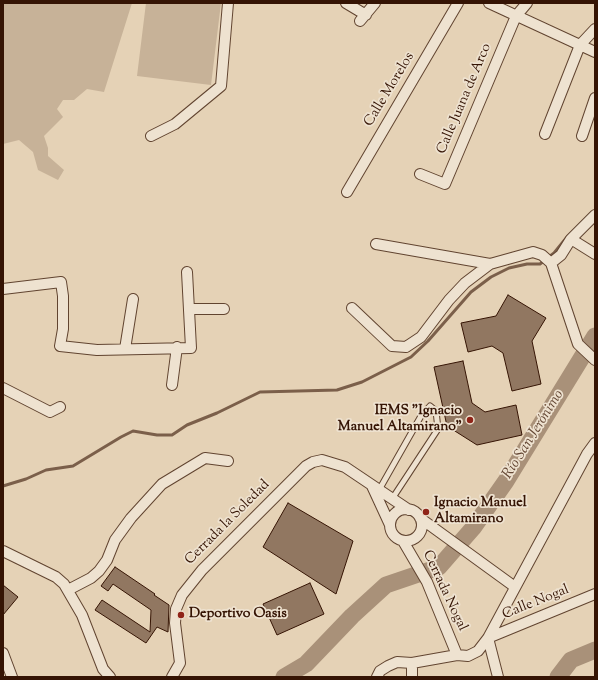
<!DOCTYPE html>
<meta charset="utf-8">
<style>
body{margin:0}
#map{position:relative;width:598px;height:680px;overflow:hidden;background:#e5d2b6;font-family:"Sorts Mill Goudy",serif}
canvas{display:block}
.frame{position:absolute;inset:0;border:4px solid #351404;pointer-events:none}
</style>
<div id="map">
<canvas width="598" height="680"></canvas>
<div class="frame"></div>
</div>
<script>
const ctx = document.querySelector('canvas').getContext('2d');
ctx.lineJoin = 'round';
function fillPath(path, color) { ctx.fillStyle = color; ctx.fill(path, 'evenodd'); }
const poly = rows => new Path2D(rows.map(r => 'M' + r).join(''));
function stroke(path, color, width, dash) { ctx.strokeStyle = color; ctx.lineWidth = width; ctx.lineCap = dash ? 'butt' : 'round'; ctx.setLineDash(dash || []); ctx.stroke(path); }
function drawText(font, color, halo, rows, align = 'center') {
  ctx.font = font + ' "Sorts Mill Goudy",serif'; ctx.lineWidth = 3.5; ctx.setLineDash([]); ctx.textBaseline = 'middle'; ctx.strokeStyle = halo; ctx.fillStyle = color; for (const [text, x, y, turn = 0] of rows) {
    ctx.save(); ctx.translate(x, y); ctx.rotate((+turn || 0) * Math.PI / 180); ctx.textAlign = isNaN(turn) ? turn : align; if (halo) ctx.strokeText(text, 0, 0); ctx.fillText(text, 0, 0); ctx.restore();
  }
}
fillPath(poly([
 [3,3,132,3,104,92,87,89,74,100,63,100,57,109,63,117,44,136,48,148,48,156,64,170,58,180,38,170,33,152,19,140,3,144],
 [146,3,221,3,211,85,137,76]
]), '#c7b298');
stroke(poly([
 [3,486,26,479,46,470,73,466,121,437,133,431,157,435,172,435,187,425,217,413,260,392,337,390,362,382,411,357,428,341,471,292,491,277,509,268,527,264,540,264,554,253,567,237]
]), '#7b5f4a', 3);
stroke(poly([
 [284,677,306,664,352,616,386,585,439,567,473,528,506,481,595,336],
 [558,677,571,660,595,650]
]), '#a99179', 17);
const building = poly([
 [508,295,546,318,532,341,541,384,512,391,503,353,492,346,468,352,461,323,496,316,508,295],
 [463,361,472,403,485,412,516,405,522,435,477,445,447,426,434,367,463,361],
 [288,503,353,541,336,594,263,547,288,503],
 [115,567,155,594,154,595,169,605,168,632,157,627,146,643,95,610,102,600,150,632,151,610,113,584,108,591,101,586,115,567],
 [310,583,324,614,277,635,263,604,310,583],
 [3,585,18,597,3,615,3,585]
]);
fillPath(building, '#917761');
stroke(building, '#351404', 1);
const lane = poly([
 [379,490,421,416,430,406,436,411,438,429,392,499]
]);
const street = poly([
 [346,3,366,15],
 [489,3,595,52],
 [360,21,375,3],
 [545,134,580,45,595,29],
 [151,136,175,124,221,86,228,3],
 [582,136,595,98],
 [420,174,445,184,516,16,527,3],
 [347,192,458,3],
 [571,239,595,254],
 [376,244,490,264],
 [551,263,561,255,571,239,595,215],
 [3,289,61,282,63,296,63,329,60,346,97,350,191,348,187,272],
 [352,308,392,346,406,347,421,337,449,300,465,283,490,264,533,252,542,255,551,263,578,344,595,360],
 [189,309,224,309],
 [125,349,133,299],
 [172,385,177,347],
 [3,388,50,412,60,407],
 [372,486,390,525],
 '390 525a16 16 0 1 1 32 0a16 16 0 1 1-32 0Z',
 [420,518,515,587],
 [403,541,427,582,457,655],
 [3,551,56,577,64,584,82,615,103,669,110,677],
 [68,590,91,578,99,571,107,560,115,540,131,518,162,484,205,458,228,461],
 [488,638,595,594],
 [488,638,498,677],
 [3,653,12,677],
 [172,677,180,663,175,623,176,609,182,595,202,570,306,466,313,462,322,460,345,467,409,510],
 [377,677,380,671,388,666,397,662,412,663,457,655,468,656,478,651,488,638,587,454,595,443],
 [412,677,412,663]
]);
stroke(lane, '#614430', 7);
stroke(street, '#614430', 12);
stroke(lane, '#eee2d0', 5);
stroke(street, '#eee2d0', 10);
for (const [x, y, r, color] of [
 [470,420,4,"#8f2418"],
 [426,512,4,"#8f2418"],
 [181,615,4,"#8f2418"]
]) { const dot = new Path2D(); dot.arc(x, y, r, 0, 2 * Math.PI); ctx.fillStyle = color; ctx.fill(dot); stroke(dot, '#eee2d0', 1.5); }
drawText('14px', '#351404', '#eee2d0', [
 ["Calle Morelos",390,90,-59],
 ["Calle Juana de Arco",465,99,-67],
 ["Cerrada la Soledad",228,523,-45],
 ["Cerrada Nogal",444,591,65],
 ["Calle Nogal",536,603,-22]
]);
drawText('bold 14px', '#351404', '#eee2d0', [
 ["IEMS \"Ignacio",462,412,"right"],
 ["Manuel Altamirano\"",462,428,"right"],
 ["Ignacio Manuel",434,504],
 ["Altamirano",434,520],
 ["Deportivo Oasis",189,615]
], 'left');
drawText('italic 15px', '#634633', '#eee2d0', [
 ["Río San Jerónimo",534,435,-58]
]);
</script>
